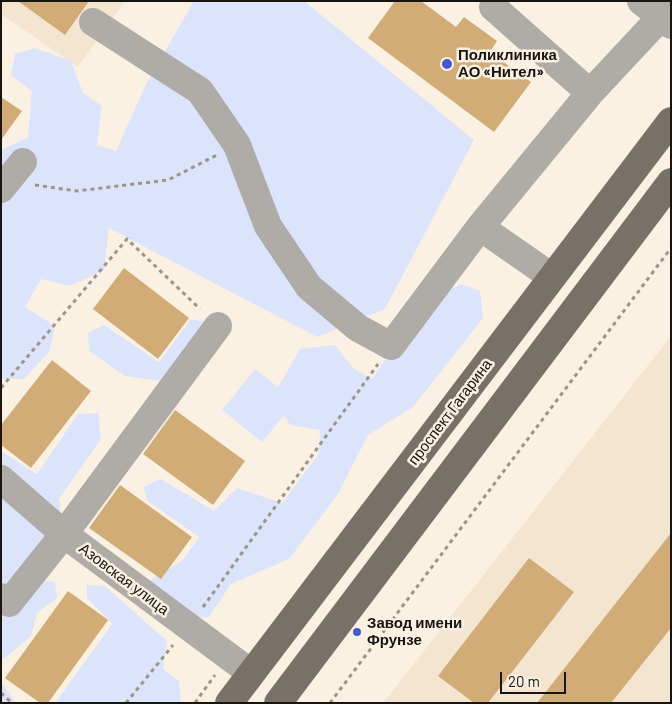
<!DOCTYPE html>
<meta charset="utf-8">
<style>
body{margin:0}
#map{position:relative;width:672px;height:704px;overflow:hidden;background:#fbf1e3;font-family:Barlow,sans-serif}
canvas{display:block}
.frame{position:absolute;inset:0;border:2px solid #181410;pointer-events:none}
.scale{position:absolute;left:500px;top:672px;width:66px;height:22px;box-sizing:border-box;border:2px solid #181410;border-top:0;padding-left:6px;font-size:15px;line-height:18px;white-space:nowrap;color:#181410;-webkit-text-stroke:4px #fbf1e3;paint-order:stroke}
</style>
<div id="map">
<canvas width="672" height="704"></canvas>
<div class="frame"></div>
<div class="scale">20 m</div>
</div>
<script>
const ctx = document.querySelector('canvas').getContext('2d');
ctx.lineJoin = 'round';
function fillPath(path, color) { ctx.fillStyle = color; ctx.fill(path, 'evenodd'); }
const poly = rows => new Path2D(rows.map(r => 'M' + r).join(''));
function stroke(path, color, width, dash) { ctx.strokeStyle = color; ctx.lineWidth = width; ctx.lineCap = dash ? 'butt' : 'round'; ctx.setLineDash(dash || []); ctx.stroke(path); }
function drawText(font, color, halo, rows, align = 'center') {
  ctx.font = font + ' Barlow,sans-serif'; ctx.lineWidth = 5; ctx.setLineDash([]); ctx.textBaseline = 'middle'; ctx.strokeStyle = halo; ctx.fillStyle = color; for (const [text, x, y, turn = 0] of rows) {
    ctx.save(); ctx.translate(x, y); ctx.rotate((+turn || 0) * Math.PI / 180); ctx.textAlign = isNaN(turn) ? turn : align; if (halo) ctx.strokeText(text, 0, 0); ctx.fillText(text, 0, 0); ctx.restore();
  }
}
fillPath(poly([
 [1,1,125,1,78,67,1,14],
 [671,336,671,703,383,703]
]), '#f4e5d1');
fillPath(poly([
 [194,1,304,1,474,140,385,309,317,337,109,228,104,270,70,286,41,279,25,307,55,326,49,352,24,379,1,379,1,150,28,137,32,91,11,75,15,54,35,48,71,61,83,93,102,106,97,145,116,151,146,84],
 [462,284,480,291,483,318,413,407,368,435,338,494,289,559,231,584,209,617,167,620,143,602,150,580,183,560,199,537,148,501,143,487,161,479,214,511,237,488,282,503,319,453,320,430,290,425,284,415,262,442,222,410,255,369,278,387,300,349,335,345,353,368,372,379,428,299],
 [191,319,208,322,169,382,125,376,89,351,88,333,104,325,159,362],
 [98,413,101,439,59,499,62,523,8,586,1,581,1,451,37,474,78,414],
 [31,579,55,582,57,598,37,613,31,636,1,661,1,604],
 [87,585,105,586,167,641,163,669,179,681,181,703,55,703,112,624,87,598],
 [3,684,16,703,1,703,1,685]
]), '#dce4fc');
fillPath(poly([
 [18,1,89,1,65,35],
 [395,1,421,1,456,27,464,17,497,41,490,52,531,82,494,132,368,38],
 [1,97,22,111,1,140],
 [124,268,189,318,158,359,93,309],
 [52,360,91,391,31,468,1,445,1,425],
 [175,410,245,461,213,505,143,454],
 [120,485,192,537,161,579,89,528],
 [671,533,671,628,611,703,537,703],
 [529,558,574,592,488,703,474,703,438,676],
 [68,591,108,620,48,703,40,703,5,678]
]), '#d2ac77');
stroke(poly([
 [35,185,77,191,168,180,217,155],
 [1,388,127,239,200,309],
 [203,607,378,364],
 [1,693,12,703],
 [126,703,173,645],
 [195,703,215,675],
 [330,703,671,248]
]), '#9c948b', 3, [4, 4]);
stroke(poly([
 [641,1,671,25],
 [493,7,590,93],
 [93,22,200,91,237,145,268,226,309,287,358,328,391,346,480,227,590,93,661,17,671,3],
 [1,189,23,162],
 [480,227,552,277],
 [1,479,64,534,251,673],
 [1,597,9,603,64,534,218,326]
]), '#afaba6', 28);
stroke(poly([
 [229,703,671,121],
 [278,703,671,182]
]), '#787167', 28);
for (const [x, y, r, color] of [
 [447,64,6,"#4359cc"],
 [357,632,5,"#4359cc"]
]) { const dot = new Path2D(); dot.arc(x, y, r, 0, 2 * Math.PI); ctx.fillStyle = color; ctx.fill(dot); stroke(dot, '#fbf1e3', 2); }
drawText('bold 15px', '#181410', '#fbf1e3', [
 ["Поликлиника",458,55],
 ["АО «Нител»",458,72],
 ["Завод имени",367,623],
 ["Фрунзе",367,640]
], 'left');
drawText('15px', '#181410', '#fbf1e3', [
 ["проспект Гагарина",450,412,-53],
 ["Азовская улица",124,579,37]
]);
</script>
